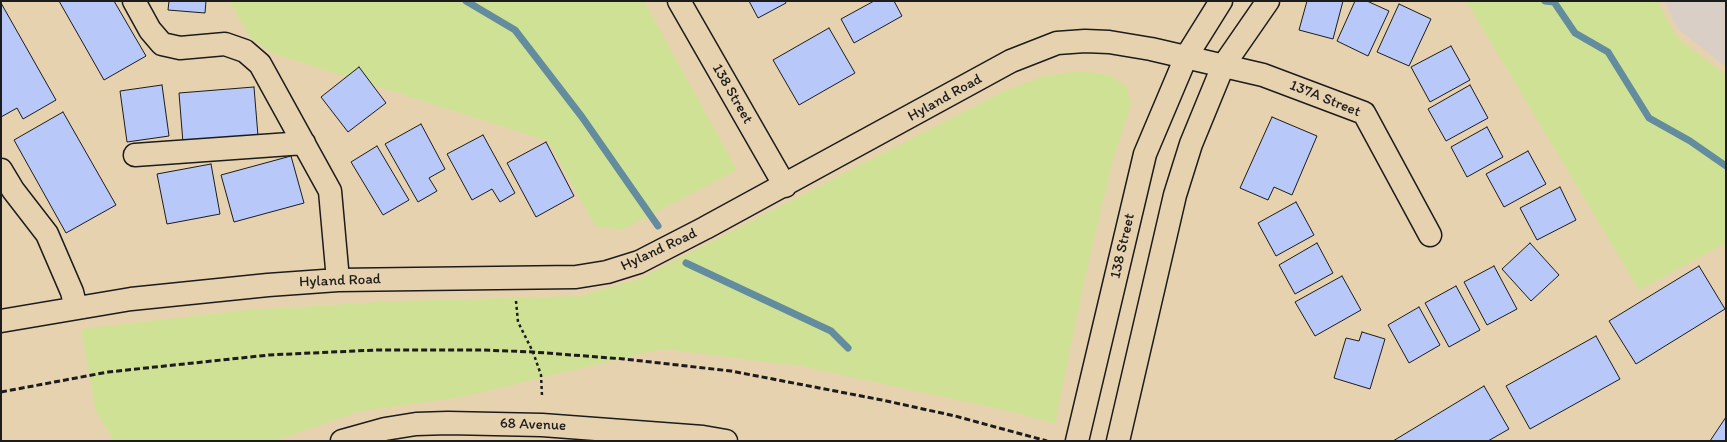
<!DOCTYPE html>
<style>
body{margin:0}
#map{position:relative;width:1727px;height:442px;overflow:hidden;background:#e7d2b0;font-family:Itim,sans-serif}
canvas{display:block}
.frame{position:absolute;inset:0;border:2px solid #1c1c1c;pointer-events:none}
</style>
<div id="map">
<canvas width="1727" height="442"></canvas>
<div class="frame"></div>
</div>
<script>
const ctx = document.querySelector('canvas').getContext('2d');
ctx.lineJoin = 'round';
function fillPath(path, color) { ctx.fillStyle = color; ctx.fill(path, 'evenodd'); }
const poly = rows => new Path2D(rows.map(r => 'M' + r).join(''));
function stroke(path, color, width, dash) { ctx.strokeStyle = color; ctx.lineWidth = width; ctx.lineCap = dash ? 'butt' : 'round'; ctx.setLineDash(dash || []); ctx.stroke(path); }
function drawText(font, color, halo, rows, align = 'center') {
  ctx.font = font + ' Itim,sans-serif'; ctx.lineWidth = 3.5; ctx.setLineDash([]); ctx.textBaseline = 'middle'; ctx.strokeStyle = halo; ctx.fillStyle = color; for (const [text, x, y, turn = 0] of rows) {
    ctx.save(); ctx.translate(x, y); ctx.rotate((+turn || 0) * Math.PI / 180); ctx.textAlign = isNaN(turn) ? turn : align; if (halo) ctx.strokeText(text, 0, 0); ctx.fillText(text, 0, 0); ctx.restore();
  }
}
fillPath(poly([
 [1664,1,1726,1,1726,67,1678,29]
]), '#d9cfc6');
fillPath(poly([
 [229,1,644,1,737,170,622,230,595,226,548,141,272,53,250,37],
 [1459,1,1657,1,1677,37,1726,75,1726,243,1639,290,1468,4],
 [1080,71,1110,75,1127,87,1131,105,1113,160,1085,277,1055,424,1013,412,800,366,662,349,462,397,361,411,274,441,114,441,96,411,81,329,246,310,397,301,579,296,639,279,1004,91,1044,76]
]), '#cfe195');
stroke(poly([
 [466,1,515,30,582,117,658,226],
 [1545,1,1554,2,1575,33,1608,52,1649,118,1690,141,1726,166],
 [686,263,831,331,848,348]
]), '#638c9e', 7);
const building = poly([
 [59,1,114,1,146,56,104,80,59,1],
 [169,1,206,1,205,13,168,10,169,1],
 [749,1,785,1,786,3,758,18,749,1],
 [874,1,894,1,902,16,854,43,841,19,874,1],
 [1307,1,1343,1,1333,39,1299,30,1307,1],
 [1355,1,1367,1,1389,11,1368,56,1337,41,1355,1],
 [1,3,56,100,23,119,17,108,1,117,1,3],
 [1399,4,1431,19,1409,66,1377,52,1399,4],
 [829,28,855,73,799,105,773,60,829,28],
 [1451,46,1470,80,1430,102,1411,67,1451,46],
 [359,67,386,103,348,132,321,97,359,67],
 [162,85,169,136,127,142,120,91,162,85],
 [1470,85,1488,118,1446,141,1428,109,1470,85],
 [254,87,258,136,183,143,179,93,254,87],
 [63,112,116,205,66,233,14,140,63,112],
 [1272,117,1317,136,1292,195,1274,187,1268,200,1240,188,1272,117],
 [421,124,445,169,429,178,437,191,418,202,385,144,421,124],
 [1487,127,1503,157,1467,177,1451,147,1487,127],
 [483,135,515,193,500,202,492,189,472,200,447,154,483,135],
 [546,142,574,196,536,217,507,163,546,142],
 [377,146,409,200,383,215,351,162,377,146],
 [1528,151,1546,184,1504,207,1486,174,1528,151],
 [291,156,304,203,234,222,221,175,291,156],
 [211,164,220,214,167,224,157,174,211,164],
 [1560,187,1576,220,1537,240,1520,208,1560,187],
 [1296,202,1314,235,1276,256,1258,223,1296,202],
 [1317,243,1333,273,1295,294,1279,265,1317,243],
 [1530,243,1559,275,1531,301,1502,269,1530,243],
 [1494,266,1517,309,1487,325,1464,282,1494,266],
 [1699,266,1725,309,1636,364,1609,321,1699,266],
 [1342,276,1361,310,1315,336,1295,302,1342,276],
 [1456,286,1480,330,1449,347,1425,303,1456,286],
 [1419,307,1440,345,1409,363,1388,325,1419,307],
 [1362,332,1385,339,1370,389,1334,378,1346,338,1359,341,1362,332],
 [1596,336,1620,379,1530,429,1506,386,1596,336],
 [1484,386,1509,429,1488,441,1393,441,1484,386],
 [1726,417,1726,441,1710,441,1726,417]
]);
fillPath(building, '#b8c8f8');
stroke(building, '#1c1c1c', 1);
const minor = poly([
 [134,1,150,30,162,44,180,48,225,44,245,51,260,64,330,191,338,280],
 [679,1,785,186],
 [135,155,304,143],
 [1,170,13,190,47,234,72,292,76,308],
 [1,321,131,299,268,285,338,280,576,277,607,272,639,262,705,228,1011,61,1057,43,1085,41,1109,42,1151,49,1263,75,1364,113,1430,235],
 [342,441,385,429,416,424,448,423,542,425,703,437,726,441]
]);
const major = poly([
 [1077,441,1145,154,1186,57,1221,1],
 [1118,441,1175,195,1191,144,1223,66,1268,1]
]);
stroke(minor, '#1c1c1c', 25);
stroke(major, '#1c1c1c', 25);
stroke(poly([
 [516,301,518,322,533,352,541,375,542,396]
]), '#1c1c1c', 2.5, [3, 3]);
stroke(minor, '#e7d2b0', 22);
stroke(major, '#e7d2b0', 22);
stroke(poly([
 [1,392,108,372,269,355,377,350,483,350,533,352,624,359,731,371,882,400,955,416,1047,441]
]), '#1c1c1c', 3, [6, 3]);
drawText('15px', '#1c1c1c', '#e7d2b0', [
 ["138 Street",732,94,60],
 ["Hyland Road",945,98,-29],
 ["137A Street",1325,99,22],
 ["138 Street",1123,246,-77],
 ["Hyland Road",659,250,-25],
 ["Hyland Road",340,281,-2],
 ["68 Avenue",533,425,2]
]);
</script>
